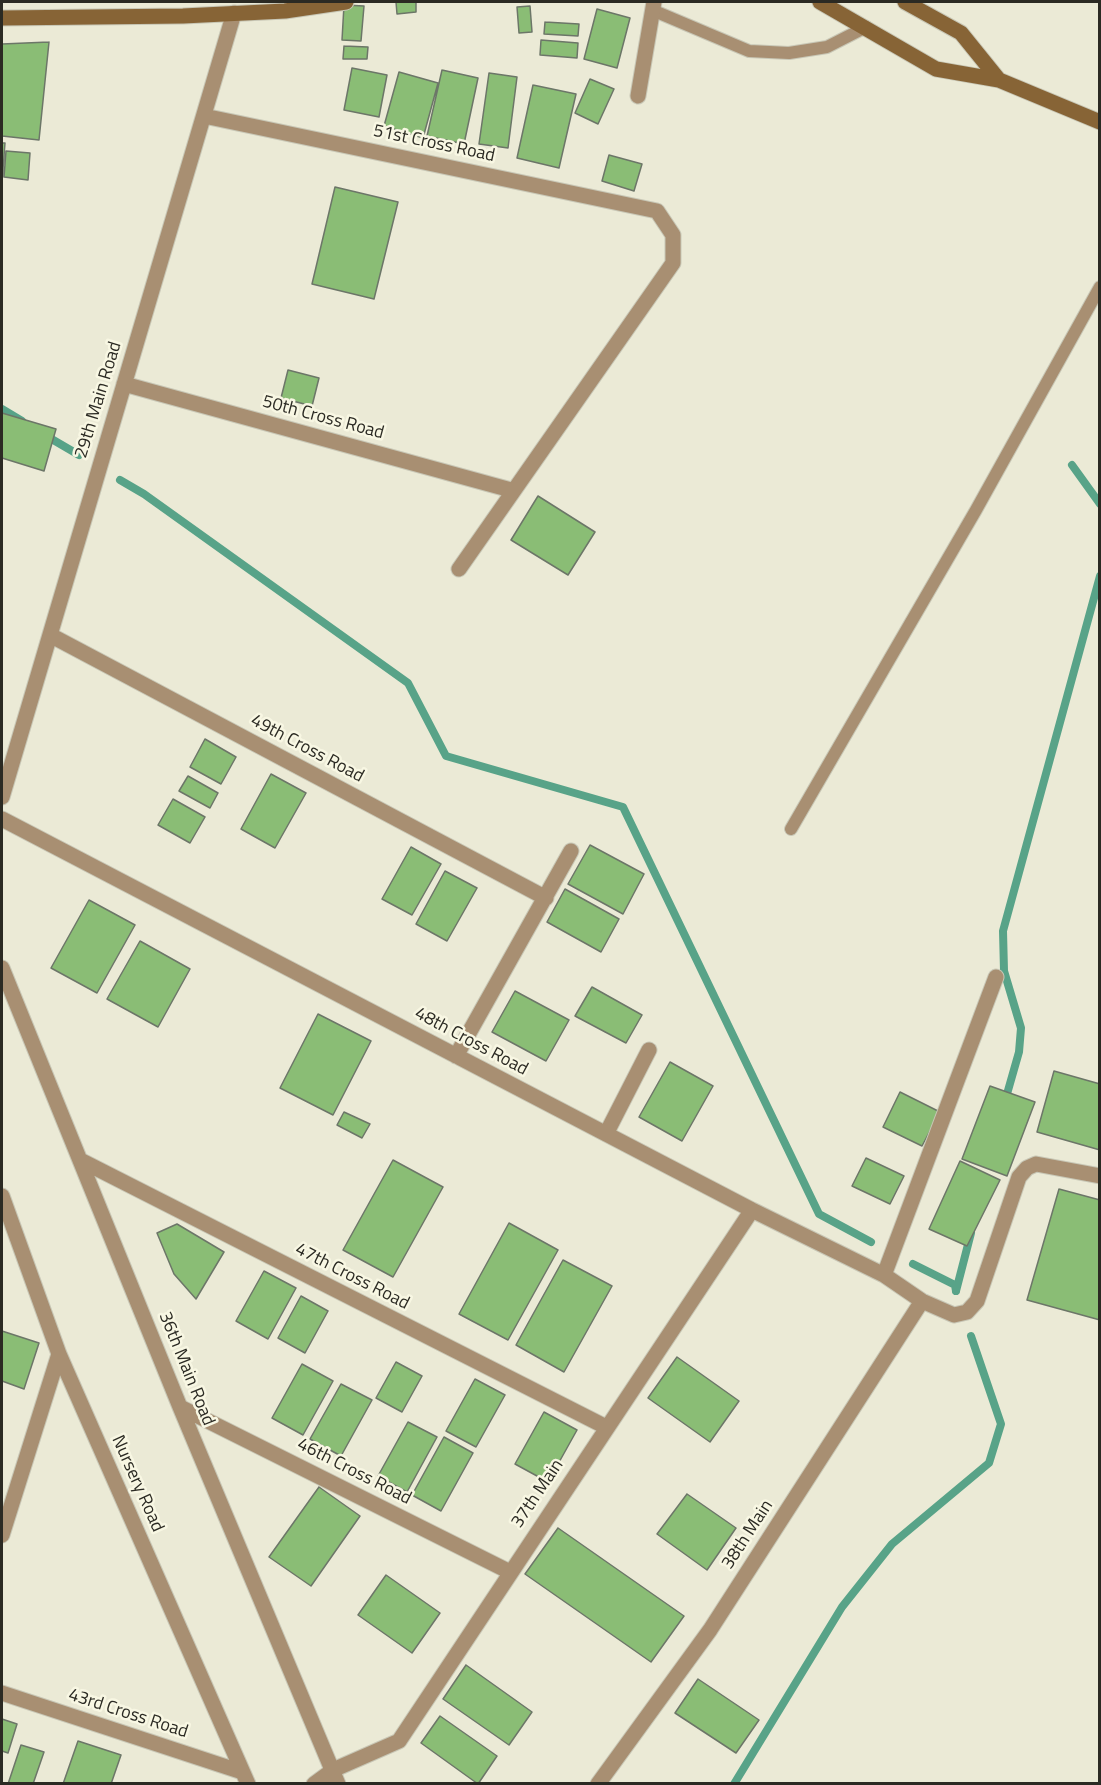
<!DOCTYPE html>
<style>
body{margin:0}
#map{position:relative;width:1101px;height:1785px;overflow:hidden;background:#ebead6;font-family:"Titillium Web",sans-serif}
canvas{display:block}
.frame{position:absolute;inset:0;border:3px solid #2b2a23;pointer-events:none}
</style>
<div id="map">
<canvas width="1101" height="1785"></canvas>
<div class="frame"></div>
</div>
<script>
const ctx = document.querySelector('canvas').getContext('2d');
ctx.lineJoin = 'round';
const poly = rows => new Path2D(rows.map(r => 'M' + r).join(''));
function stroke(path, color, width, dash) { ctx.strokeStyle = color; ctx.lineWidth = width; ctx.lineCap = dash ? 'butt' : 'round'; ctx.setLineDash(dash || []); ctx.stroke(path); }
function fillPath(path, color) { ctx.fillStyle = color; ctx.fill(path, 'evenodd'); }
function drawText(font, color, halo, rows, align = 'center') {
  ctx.font = font + ' "Titillium Web",sans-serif'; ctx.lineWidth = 5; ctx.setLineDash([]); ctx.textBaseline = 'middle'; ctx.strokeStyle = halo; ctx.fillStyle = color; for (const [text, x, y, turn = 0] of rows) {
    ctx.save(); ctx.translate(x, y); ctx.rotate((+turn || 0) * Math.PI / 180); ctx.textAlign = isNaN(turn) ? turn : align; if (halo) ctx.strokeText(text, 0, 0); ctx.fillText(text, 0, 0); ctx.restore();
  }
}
stroke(poly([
 [2,409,22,421],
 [43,434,79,455],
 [1072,465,1100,504],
 [120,480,144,494,408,683,446,756,623,807,819,1214,871,1242],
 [1005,1101,1019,1052,1021,1028,1004,971,1003,931,1100,576],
 [913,1264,955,1285,956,1291],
 [956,1291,971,1233],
 [734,1784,842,1607,892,1544,989,1463,1001,1424,971,1336]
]), '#58a388', 8);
const building = poly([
 [396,2,416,2,416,12,397,14,396,2],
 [344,5,364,6,361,41,342,40,344,5],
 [530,6,532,32,519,33,517,7,530,6],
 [597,9,630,18,617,68,584,59,597,9],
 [545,22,579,24,578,36,544,34,545,22],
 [541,40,578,43,577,58,540,55,541,40],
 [49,42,39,140,2,136,2,44,49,42],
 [344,46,368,47,367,59,343,59,344,46],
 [352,68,387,75,379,117,344,110,352,68],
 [442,70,478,78,464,144,427,136,442,70],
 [399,72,438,83,423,138,384,126,399,72],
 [489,73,517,77,508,148,479,144,489,73],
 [590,79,614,89,598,124,575,113,590,79],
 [533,85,576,94,559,168,517,158,533,85],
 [2,143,5,143,2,182,2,143],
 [6,151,30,153,28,180,4,177,6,151],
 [609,155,642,164,634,191,602,181,609,155],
 [335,187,398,202,374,299,312,284,335,187],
 [288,370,319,378,312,406,281,398,288,370],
 [2,413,56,429,44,471,2,458,2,413],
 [538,496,595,532,568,575,511,540,538,496],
 [205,739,236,757,221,784,190,767,205,739],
 [271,774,306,793,275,848,241,829,271,774],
 [188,776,218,793,210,808,179,791,188,776],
 [173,799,205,817,190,843,158,825,173,799],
 [590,845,644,874,623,914,568,884,590,845],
 [411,847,441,864,412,915,382,899,411,847],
 [445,871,477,888,447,941,416,924,445,871],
 [565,889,619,919,601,952,547,922,565,889],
 [89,900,135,925,97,993,51,968,89,900],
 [140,941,190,969,158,1027,107,999,140,941],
 [592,987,642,1015,626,1043,575,1016,592,987],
 [515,991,569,1020,546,1061,492,1032,515,991],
 [318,1014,371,1041,333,1115,280,1088,318,1014],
 [670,1062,713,1086,682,1141,639,1117,670,1062],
 [1054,1071,1100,1084,1100,1150,1037,1132,1054,1071],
 [990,1086,1035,1102,1007,1176,962,1159,990,1086],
 [900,1092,940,1112,922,1146,883,1127,900,1092],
 [344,1112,370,1124,362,1138,337,1125,344,1112],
 [866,1158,904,1176,890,1204,852,1186,866,1158],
 [393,1160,443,1187,393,1277,343,1250,393,1160],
 [960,1161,1000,1180,967,1246,929,1229,960,1161],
 [1059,1189,1100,1200,1100,1320,1027,1300,1059,1189],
 [509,1223,558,1250,508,1340,459,1314,509,1223],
 [177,1224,224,1252,196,1299,174,1274,157,1233,177,1224],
 [563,1260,612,1286,564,1372,516,1345,563,1260],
 [264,1271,296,1288,268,1339,236,1321,264,1271],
 [301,1296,328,1311,305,1353,278,1338,301,1296],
 [2,1331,39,1343,24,1389,2,1381,2,1331],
 [677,1357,739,1401,710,1442,648,1398,677,1357],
 [396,1362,422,1376,402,1412,376,1398,396,1362],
 [302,1364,333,1381,303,1435,272,1418,302,1364],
 [475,1379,505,1395,476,1447,446,1431,475,1379],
 [341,1384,372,1400,341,1456,310,1439,341,1384],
 [544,1412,577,1430,548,1482,515,1464,544,1412],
 [408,1422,437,1437,407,1492,378,1476,408,1422],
 [444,1437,473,1453,441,1511,412,1495,444,1437],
 [319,1487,360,1516,311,1586,269,1557,319,1487],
 [687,1494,736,1528,707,1570,657,1534,687,1494],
 [558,1528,684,1616,651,1662,525,1574,558,1528],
 [386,1575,440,1613,412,1653,358,1615,386,1575],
 [466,1665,532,1712,509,1745,443,1699,466,1665],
 [698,1679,759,1720,736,1753,675,1713,698,1679],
 [440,1716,497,1756,478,1784,421,1743,440,1716],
 [2,1719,17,1724,8,1753,2,1751,2,1719],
 [78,1741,121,1755,111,1784,63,1784,78,1741],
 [21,1745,44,1752,33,1784,8,1784,21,1745]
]);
fillPath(building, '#8abd75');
stroke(building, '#6c7668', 1.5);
const service = poly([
 [652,10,749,51,789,53,827,47,866,27],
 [791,829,976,510,1100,287]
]);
const minor = poly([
 [638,96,654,2],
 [204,116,657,211,673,235,673,263,459,569],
 [124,384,511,490],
 [50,635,546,898],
 [2,797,234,13],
 [2,819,752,1210,884,1275,922,1301,954,1315,967,1312,977,1301,1019,1177,1027,1168,1036,1164,1100,1176],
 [2,968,180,1407,338,1784],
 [456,1056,571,851],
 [606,1134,649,1050],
 [80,1160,606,1427],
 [2,1196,59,1354,248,1784],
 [884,1275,996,977],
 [180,1407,510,1572],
 [2,1535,59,1354],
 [2,1693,242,1772],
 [314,1784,333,1770,399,1741,752,1210],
 [598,1784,710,1630,922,1301]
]);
const secondary = poly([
 [820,2,936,69,999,80,1100,122],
 [905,2,961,33,999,80],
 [2,18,183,16,285,11,346,2]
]);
stroke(service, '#c8c7b6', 14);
stroke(minor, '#c8c7b6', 17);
stroke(secondary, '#c8c7b6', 17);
stroke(service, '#a88f72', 12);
stroke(minor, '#a88f72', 15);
stroke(secondary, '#876436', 15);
drawText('18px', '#2b2a23', '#f8f7e3', [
 ["51st Cross Road",434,144,12],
 ["29th Main Road",99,400,-73],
 ["50th Cross Road",323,418,15],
 ["49th Cross Road",307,749,28],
 ["48th Cross Road",471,1042,28],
 ["47th Cross Road",352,1277,27],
 ["36th Main Road",186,1369,68],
 ["46th Cross Road",354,1472,27],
 ["Nursery Road",137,1484,66],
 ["37th Main",538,1494,-56],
 ["38th Main",748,1535,-57],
 ["43rd Cross Road",128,1714,18]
]);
</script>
